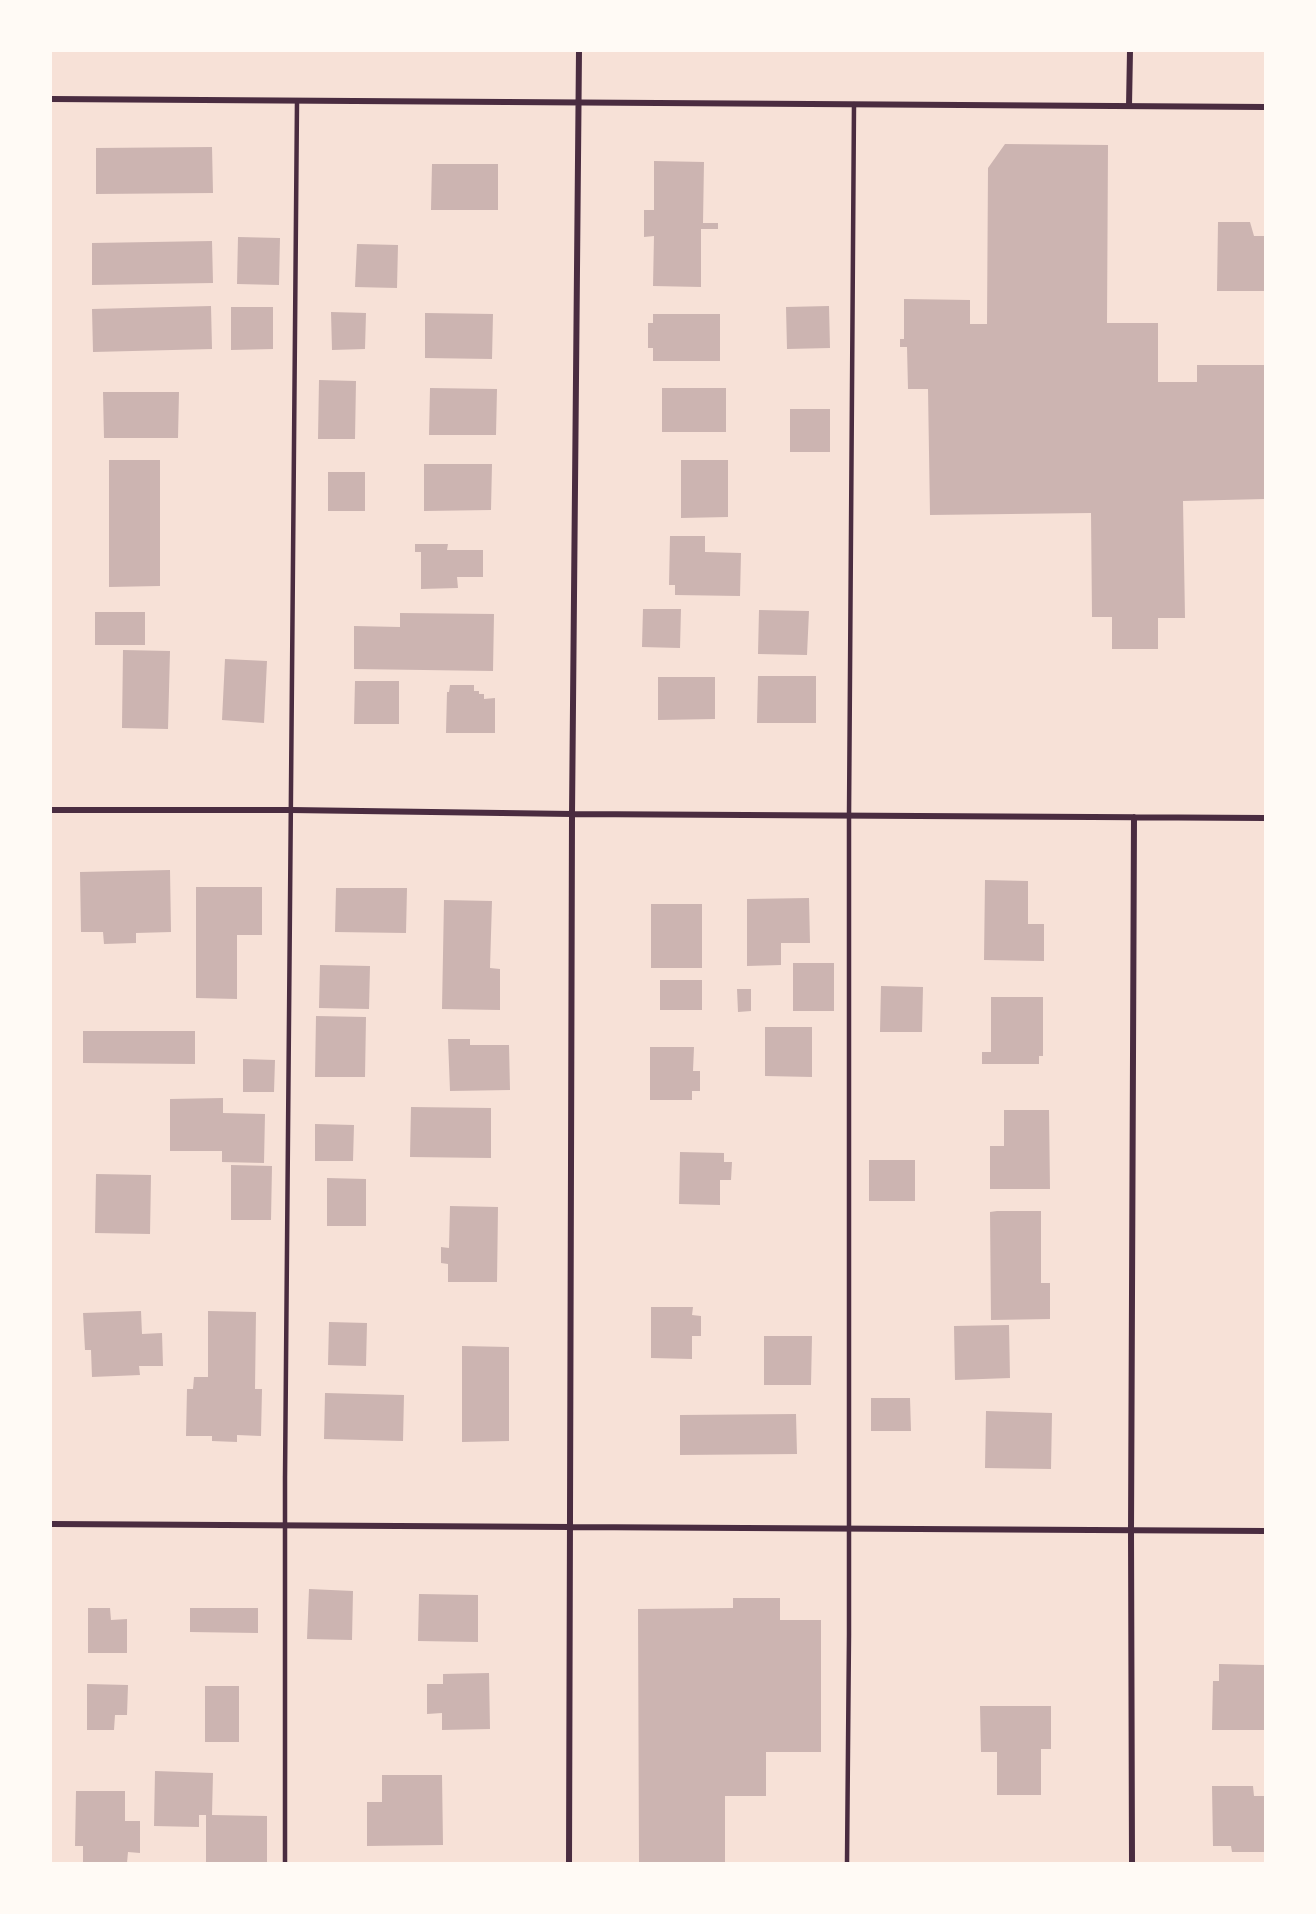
<!DOCTYPE html>
<style>
body{margin:0}
#map{position:relative;width:1316px;height:1914px;overflow:hidden;background:#f7e1d7;font-family:"Varela Round",sans-serif}
canvas{display:block}
.frame{position:absolute;inset:0;border:52px solid #fffaf5;pointer-events:none}
</style>
<div id="map">
<canvas width="1316" height="1914"></canvas>
<div class="frame"></div>
</div>
<script>
const ctx = document.querySelector('canvas').getContext('2d');
ctx.lineJoin = 'round';
function fillPath(path, color) { ctx.fillStyle = color; ctx.fill(path, 'evenodd'); }
const poly = rows => new Path2D(rows.map(r => 'M' + r).join(''));
function stroke(path, color, width, dash) { ctx.strokeStyle = color; ctx.lineWidth = width; ctx.lineCap = dash ? 'butt' : 'round'; ctx.setLineDash(dash || []); ctx.stroke(path); }
fillPath(poly([
 [1005,144,1108,145,1107,323,1158,323,1158,382,1197,382,1197,365,1265,365,1265,499,1183,501,1185,618,1158,618,1158,649,1112,649,1112,617,1092,617,1091,513,930,515,928,389,908,389,907,347,900,347,900,339,904,339,904,299,970,300,970,324,987,324,988,168],
 [212,147,213,193,96,194,96,148],
 [654,161,704,162,703,223,718,223,718,229,701,229,701,287,653,286,654,236,644,237,644,210,654,210],
 [432,164,498,164,498,210,431,210],
 [1218,222,1250,222,1254,236,1265,236,1265,291,1217,291],
 [238,237,280,238,279,285,237,284],
 [212,241,213,283,92,285,92,243],
 [357,244,398,245,397,288,355,287],
 [211,306,212,349,93,352,92,309],
 [829,306,830,348,787,349,786,307],
 [231,307,273,307,273,349,231,350],
 [331,312,366,313,365,349,332,350],
 [425,313,493,314,492,359,425,358],
 [653,314,720,314,720,361,653,361,653,348,648,348,648,323,653,323],
 [319,380,356,381,355,439,318,439],
 [430,388,497,389,496,435,429,435],
 [662,388,726,388,726,432,662,432],
 [103,392,179,392,178,438,104,438],
 [790,409,830,409,830,452,790,452],
 [109,460,160,460,160,586,109,587],
 [681,460,728,460,728,517,681,518],
 [424,464,492,464,491,510,424,511],
 [328,472,365,472,365,511,328,511],
 [670,536,705,536,705,552,741,553,740,596,675,595,675,585,669,585],
 [415,544,448,544,447,550,483,550,483,577,457,577,458,588,421,589,421,552,415,552],
 [643,609,681,609,680,648,642,647],
 [759,610,809,611,807,655,758,654],
 [95,612,145,612,145,645,95,645],
 [400,613,494,614,493,671,354,669,354,626,400,627],
 [123,650,170,651,168,729,122,728],
 [225,659,267,661,264,723,222,720],
 [758,676,816,676,816,723,757,723],
 [658,677,715,677,715,719,658,720],
 [355,681,399,681,399,724,354,724],
 [450,685,474,685,474,691,479,691,479,694,484,694,484,699,495,698,495,733,446,733,447,692,449,692],
 [170,870,171,932,136,933,136,943,104,944,103,932,81,932,80,872],
 [985,880,1028,881,1028,924,1044,924,1044,961,984,960],
 [196,887,262,887,262,935,237,935,237,999,196,998],
 [336,888,407,888,406,933,335,932],
 [809,898,810,943,781,943,781,965,747,966,747,899],
 [444,900,492,901,490,968,500,969,500,1010,442,1009],
 [651,904,702,904,702,968,651,968],
 [793,963,834,963,834,1011,793,1011],
 [320,965,370,966,369,1009,319,1008],
 [660,980,702,980,702,1010,660,1010],
 [881,986,923,987,922,1032,880,1032],
 [737,989,751,989,751,1011,738,1012],
 [991,997,1043,997,1043,1056,1039,1056,1039,1064,982,1064,982,1052,991,1052],
 [316,1016,366,1017,365,1077,315,1077],
 [765,1027,812,1027,812,1077,765,1076],
 [83,1031,195,1031,195,1064,83,1063],
 [448,1039,470,1039,470,1045,509,1045,510,1090,450,1091],
 [650,1047,694,1047,693,1071,700,1071,700,1091,692,1091,692,1100,650,1100],
 [243,1059,275,1060,274,1092,243,1092],
 [223,1098,223,1113,265,1114,264,1163,222,1162,222,1151,170,1151,170,1099],
 [411,1107,491,1108,491,1158,410,1157],
 [1004,1110,1049,1110,1050,1189,990,1189,990,1146,1004,1146],
 [315,1124,354,1125,353,1161,315,1161],
 [680,1152,724,1153,724,1162,732,1162,731,1180,720,1180,720,1205,679,1204],
 [869,1160,915,1160,915,1201,869,1201],
 [231,1165,272,1166,271,1220,231,1220],
 [96,1174,151,1175,150,1234,95,1233],
 [327,1178,366,1179,366,1226,327,1226],
 [450,1206,498,1207,497,1282,448,1282,448,1264,441,1263,441,1247,449,1248],
 [997,1211,1041,1211,1041,1283,1050,1283,1050,1319,991,1320,990,1212],
 [651,1307,693,1307,692,1315,701,1316,701,1336,692,1336,692,1359,651,1358],
 [141,1311,142,1334,162,1333,163,1366,139,1366,140,1375,92,1377,91,1350,85,1350,83,1313],
 [208,1311,256,1312,255,1389,262,1389,261,1436,237,1435,237,1442,212,1441,212,1436,186,1436,187,1389,193,1389,194,1377,208,1377],
 [329,1322,367,1323,366,1366,328,1365],
 [1009,1325,1010,1378,955,1380,954,1326],
 [764,1336,812,1336,811,1385,764,1385],
 [462,1346,509,1347,509,1441,462,1442],
 [325,1393,404,1395,403,1441,324,1439],
 [871,1398,910,1398,911,1431,871,1431],
 [986,1411,1052,1413,1051,1469,985,1468],
 [796,1414,797,1454,680,1455,680,1415],
 [309,1589,353,1591,352,1640,307,1639],
 [419,1594,478,1595,478,1642,418,1641],
 [733,1598,780,1598,780,1620,821,1620,821,1752,766,1752,766,1796,725,1796,725,1863,639,1863,638,1609,733,1608],
 [88,1608,110,1608,111,1620,127,1619,127,1653,88,1653],
 [190,1608,258,1608,258,1633,190,1632],
 [1219,1664,1265,1665,1265,1730,1212,1730,1213,1681,1219,1681],
 [489,1673,490,1729,442,1730,442,1713,427,1714,427,1684,443,1684,443,1674],
 [87,1684,128,1685,127,1715,115,1715,114,1730,87,1730],
 [205,1686,239,1686,239,1742,205,1742],
 [980,1706,1051,1706,1051,1749,1041,1749,1041,1795,997,1795,997,1752,981,1752],
 [155,1771,213,1773,212,1815,267,1816,267,1863,206,1863,206,1815,199,1815,199,1827,154,1826],
 [382,1775,442,1775,443,1845,367,1846,367,1802,382,1802],
 [1212,1786,1253,1786,1254,1796,1265,1796,1265,1852,1232,1852,1231,1846,1213,1846],
 [76,1791,125,1791,125,1821,140,1821,140,1853,128,1852,127,1863,83,1863,83,1846,75,1846]
]), '#ccb4b1');
stroke(poly([
 [285,1863,285,1476,297,101],
 [847,1863,849,1634,849,815,854,104]
]), '#4a2c40', 4.5);
stroke(poly([
 [51,99,1265,107],
 [1129,106,1130,51],
 [51,810,291,810,572,814,1265,818],
 [51,1524,1265,1531],
 [569,1863,572,814,579,51],
 [1132,1863,1131,1531,1134,817]
]), '#4a2c40', 6);
</script>
